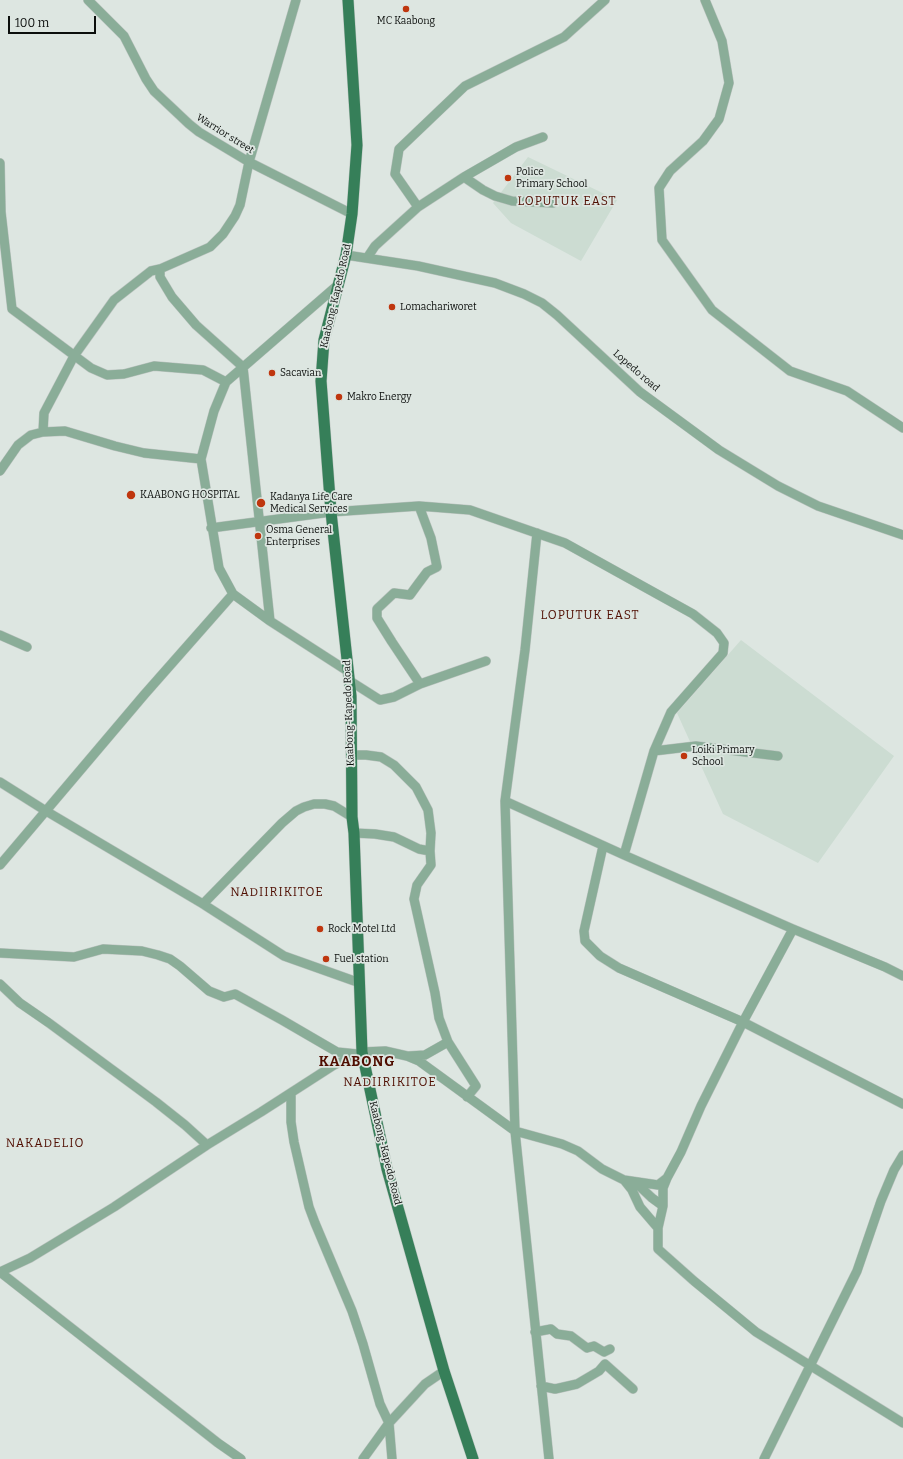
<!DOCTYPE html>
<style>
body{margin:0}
#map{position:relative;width:903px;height:1459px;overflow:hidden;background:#dde6e1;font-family:Bitter,serif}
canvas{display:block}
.scale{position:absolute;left:8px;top:16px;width:88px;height:18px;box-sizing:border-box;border:2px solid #0b0e0c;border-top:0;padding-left:5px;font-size:12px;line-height:14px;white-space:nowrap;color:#0b0e0c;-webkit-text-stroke:3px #dde6e1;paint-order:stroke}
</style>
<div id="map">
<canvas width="903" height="1459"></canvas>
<div class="scale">100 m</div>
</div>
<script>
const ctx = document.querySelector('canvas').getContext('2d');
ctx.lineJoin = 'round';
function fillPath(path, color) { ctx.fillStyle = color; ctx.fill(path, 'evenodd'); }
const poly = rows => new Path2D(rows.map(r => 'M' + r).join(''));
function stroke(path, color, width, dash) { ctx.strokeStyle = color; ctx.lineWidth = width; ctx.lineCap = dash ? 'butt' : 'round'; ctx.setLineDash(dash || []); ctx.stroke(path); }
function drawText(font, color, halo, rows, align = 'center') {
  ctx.font = font + ' Bitter,serif'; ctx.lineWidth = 3.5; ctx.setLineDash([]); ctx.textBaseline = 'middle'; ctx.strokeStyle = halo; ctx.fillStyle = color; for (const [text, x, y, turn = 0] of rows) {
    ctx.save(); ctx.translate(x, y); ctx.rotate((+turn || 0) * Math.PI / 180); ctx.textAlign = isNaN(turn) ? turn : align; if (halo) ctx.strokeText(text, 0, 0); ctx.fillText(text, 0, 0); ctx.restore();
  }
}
fillPath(poly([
 [528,157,617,200,581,261,511,223,493,203],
 [741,640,894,756,818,863,723,814,677,713]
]), '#ccdcd2');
const minor = poly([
 [88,0,124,36,146,79,154,91,189,124,199,132,249,162,352,214],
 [705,0,722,41,729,83,719,119,703,141,670,171,659,188,662,240,712,310,790,371,847,391,903,428],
 [0,163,1,212,12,309,91,368,107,375,124,374,154,366,203,370,226,382],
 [464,177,483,190,495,196,512,201,553,203],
 [418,207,395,174,399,149,465,86,564,37,605,0],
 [346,255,418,266,495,283,524,294,542,303,557,315,640,392,719,450,778,486,818,506,903,535],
 [367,258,375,246,418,207,464,177,516,147,543,137],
 [339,284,226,382,214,411,201,459,219,568,233,594,270,621,349,672],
 [43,432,44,413,74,356,114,300,151,271,160,269],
 [0,471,18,445,31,435,43,432,65,431,115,446,144,453,201,459],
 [419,506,431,538,437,567,427,572,418,584,410,595,394,593,377,609,377,618,392,642,420,684],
 [211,528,331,512,419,506,470,510,565,543,693,614,717,633,724,643,723,653,671,712,654,751,624,855],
 [537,533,525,650,505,801,515,1131,549,1459],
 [270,621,243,367,196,325,172,297,160,277,160,269,210,247,223,234,235,216,240,205,249,162,296,0],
 [0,635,27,647],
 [350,681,380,700,394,697,420,684,486,661],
 [654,751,696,746,778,756],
 [351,755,366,755,381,757,394,765,416,787,428,810,431,833,430,851],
 [0,782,46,811,203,904,284,956,360,983],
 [505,801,624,855,793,929,885,967,903,976],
 [354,833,375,834,394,837,419,849,430,851,431,865,417,885,414,899,435,993,439,1018,448,1042,476,1086,467,1097],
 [603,846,584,931,585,941,600,956,619,968,743,1022,903,1104],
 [0,865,144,695,233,594],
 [203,904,282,823,296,811,304,807,314,804,325,804,334,806,352,817],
 [0,953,74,957,103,949,142,951,158,955,170,959,180,966,209,991,224,997,235,994,282,1020,337,1052,357,1054],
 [0,984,20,1003,49,1023,156,1102,185,1125,207,1145],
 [409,1056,425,1055,448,1042],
 [291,1093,291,1122,294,1142,309,1207,315,1223,352,1311,363,1344,380,1404,389,1423,392,1459],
 [624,1180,658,1185,667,1178,681,1152,701,1106,743,1022,793,929],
 [635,1182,652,1198,663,1206],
 [658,1228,663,1206,663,1188,667,1178],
 [0,1272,30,1258,114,1207,207,1145,261,1112,334,1065,362,1052,385,1051,407,1056,419,1061,515,1131,562,1144,578,1151,602,1169,624,1180,632,1190,640,1207,658,1228,658,1249,694,1281,756,1332,903,1423],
 [0,1272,218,1443,241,1459],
 [535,1332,551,1329,557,1334,571,1336,587,1348,594,1346,604,1352,610,1349],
 [541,1386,555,1389,577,1384,599,1371,605,1364,633,1389],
 [363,1459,389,1423,425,1384,444,1371],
 [764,1459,857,1271,881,1201,894,1170,903,1155]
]);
const major = poly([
 [348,0,357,145,352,214,346,255,324,340,321,381,331,512,351,696,352,817,354,833,362,1052,387,1169,444,1371,473,1459]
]);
stroke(minor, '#bbc3bf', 10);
stroke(major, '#bbc3bf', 12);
stroke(minor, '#8aad98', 9);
stroke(major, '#367f59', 11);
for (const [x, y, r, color] of [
 [406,9,4,"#bf360e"],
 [508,178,4,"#bf360e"],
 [392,307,4,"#bf360e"],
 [272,373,4,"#bf360e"],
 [339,397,4,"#bf360e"],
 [131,495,5,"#bf360e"],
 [261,503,5,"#bf360e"],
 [258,536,4,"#bf360e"],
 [684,756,4,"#bf360e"],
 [320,929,4,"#bf360e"],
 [326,959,4,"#bf360e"]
]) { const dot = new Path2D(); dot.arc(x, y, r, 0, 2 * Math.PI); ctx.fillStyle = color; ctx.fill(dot); stroke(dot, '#dde6e1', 1.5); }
drawText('10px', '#0b0e0c', '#dde6e1', [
 ["MC Kaabong",406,21,"center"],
 ["Police",516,172],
 ["Primary School",516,184],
 ["Lomachariworet",400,307],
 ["Sacavian",280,373],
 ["Makro Energy",347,397],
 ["KAABONG HOSPITAL",140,495],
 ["Kadanya Life Care",270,497],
 ["Medical Services",270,509],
 ["Osma General",266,530],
 ["Enterprises",266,542],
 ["Loiki Primary",692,750],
 ["School",692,762],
 ["Rock Motel Ltd",328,929],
 ["Fuel station",334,959]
], 'left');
drawText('10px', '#0b0e0c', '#dde6e1', [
 ["Warrior street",225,134,32],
 ["Kaabong-Kapedo Road",336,296,-77],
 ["Lopedo road",636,371,41],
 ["Kaabong-Kapedo Road",349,713,-92],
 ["Kaabong-Kapedo Road",385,1153,76]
]);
ctx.letterSpacing = '1px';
drawText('12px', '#4f0d00', '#dde6e1', [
 ["LOPUTUK EAST",567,202],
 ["LOPUTUK EAST",590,616],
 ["NADIIRIKITOE",277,893],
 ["NADIIRIKITOE",390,1083],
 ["NAKADELIO",45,1144]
]);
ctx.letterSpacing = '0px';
ctx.letterSpacing = '1px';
drawText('bold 14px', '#4f0d00', '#dde6e1', [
 ["KAABONG",357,1062]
]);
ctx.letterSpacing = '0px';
</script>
